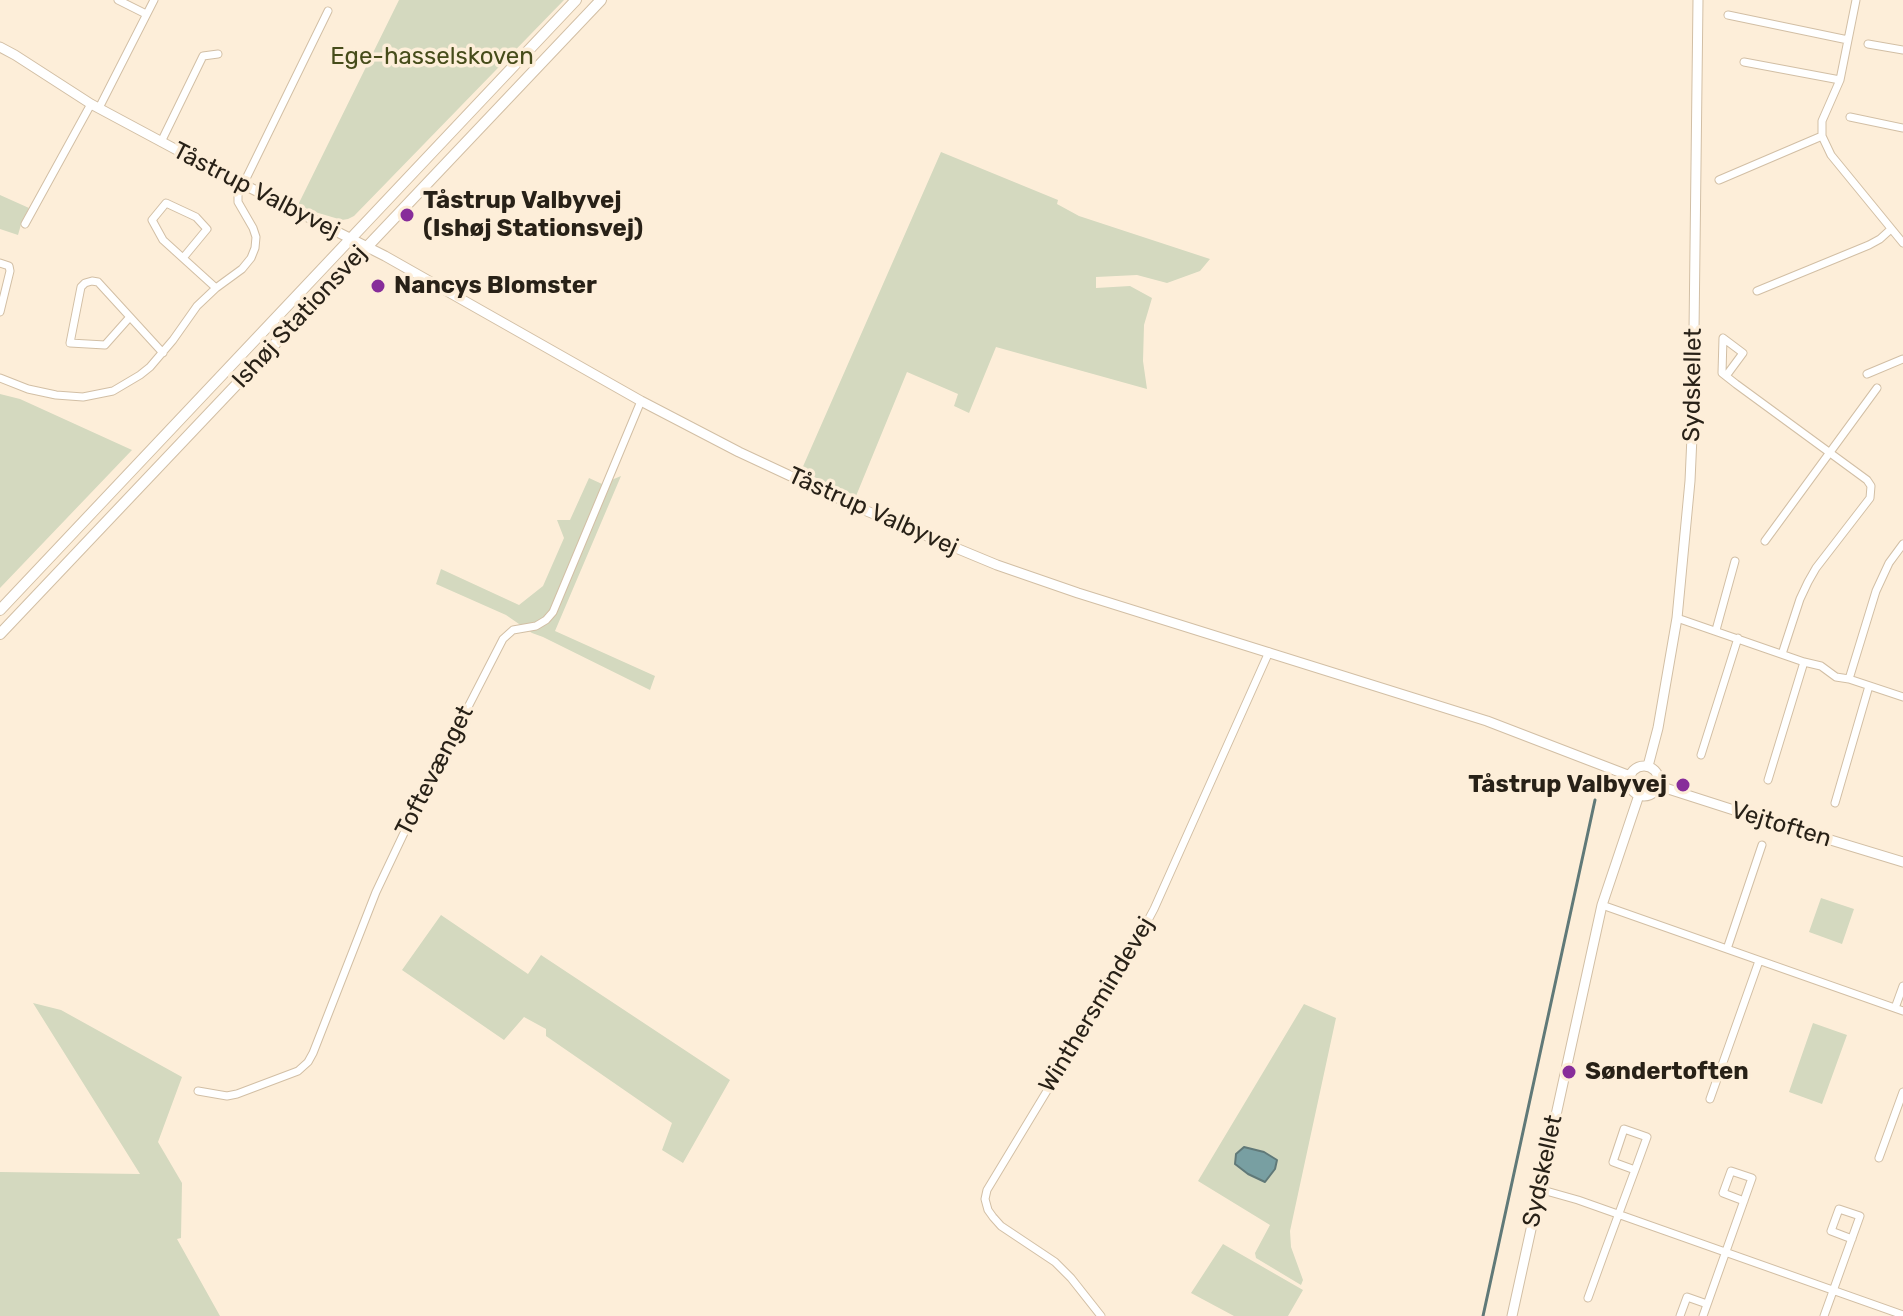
<!DOCTYPE html>
<meta charset="utf-8">
<style>
body{margin:0}
canvas{display:block;background:#fdeed9}
</style>
<canvas width="1903" height="1316"></canvas>
<script>
const ctx = document.querySelector('canvas').getContext('2d');
ctx.lineJoin = 'round';
function fillPath(path, color) { ctx.fillStyle = color; ctx.fill(path, 'evenodd'); }
const poly = rows => new Path2D(rows.map(r => 'M' + r).join(''));
function stroke(path, color, width, dash) { ctx.strokeStyle = color; ctx.lineWidth = width; ctx.lineCap = dash ? 'butt' : 'round'; ctx.setLineDash(dash || []); ctx.stroke(path); }
function drawText(font, color, halo, rows, align = 'center') {
  ctx.font = font + ' Rubik,sans-serif'; ctx.lineWidth = 7; ctx.setLineDash([]); ctx.textBaseline = 'middle'; ctx.strokeStyle = halo; ctx.fillStyle = color; for (const [text, x, y, turn = 0] of rows) {
    ctx.save(); ctx.translate(x, y); ctx.rotate((+turn || 0) * Math.PI / 180); ctx.textAlign = isNaN(turn) ? turn : align; if (halo) ctx.strokeText(text, 0, 0); ctx.fillText(text, 0, 0); ctx.restore();
  }
}
fillPath(poly([
 [399,0,564,0,354,216,348,219,342,220,315,212,298,205],
 [941,152,1058,200,1057,204,1079,216,1210,259,1200,271,1167,283,1137,275,1096,277,1096,288,1130,286,1152,298,1144,325,1143,361,1147,389,996,347,969,413,954,406,958,394,907,372,856,496,801,471],
 [0,195,29,208,22,221,18,235,0,229],
 [0,394,20,399,132,450,0,588],
 [621,476,555,631,655,676,650,690,543,637,532,633,506,615,436,584,441,569,519,605,543,586,564,538,557,520,570,520,589,478,602,484],
 [1821,898,1854,909,1842,944,1809,932],
 [441,915,528,974,541,955,730,1080,683,1163,662,1150,672,1123,546,1036,546,1029,524,1017,504,1040,402,970],
 [33,1003,61,1010,182,1077,158,1142,182,1183,181,1238,177,1239,220,1316,0,1316,0,1172,140,1174],
 [1304,1004,1336,1018,1290,1231,1291,1247,1303,1280,1301,1285,1256,1258,1255,1253,1270,1225,1198,1181],
 [1813,1023,1847,1035,1822,1104,1789,1092],
 [1223,1244,1303,1290,1288,1316,1234,1316,1191,1293]
]), '#d4d9bf');
const water = poly([
 [1244,1147,1264,1152,1277,1160,1275,1169,1265,1182,1248,1174,1235,1164,1236,1154,1244,1147]
]);
fillPath(water, '#789fa2');
stroke(water, '#607978', 2);
stroke(poly([
 [1483,1316,1595,800]
]), '#607978', 3);
const minor = poly([
 [118,0,146,14],
 [1856,0,1840,80,1822,121,1822,136,1831,155,1903,243],
 [1728,15,1848,40],
 [1868,44,1903,50],
 [1744,62,1840,80],
 [99,108,154,0],
 [1850,117,1903,128],
 [161,142,203,56,218,54],
 [1719,180,1822,136],
 [25,224,91,104],
 [183,258,207,229,196,217,166,203,152,220,163,240,216,288],
 [0,263,9,266,10,271,0,312],
 [1757,291,1869,245,1880,239,1891,229],
 [129,318,105,345,70,343,81,287,85,283,92,281,98,282,163,353],
 [1867,374,1903,359],
 [1726,376,1743,353,1723,338,1722,373,1736,384,1867,480,1871,486,1870,498,1816,568,1808,582,1800,599,1782,654],
 [0,378,28,389,56,395,83,397,113,391,140,375,150,367,173,340,197,306,216,288,242,269,251,258,255,248,256,237,253,228,238,202,238,195,328,11],
 [1765,541,1877,388],
 [1677,618,1804,662,1821,666,1836,677,1849,679,1903,697],
 [1716,630,1735,561],
 [1849,679,1876,591,1889,563,1903,544],
 [1701,755,1738,638],
 [1768,780,1804,662],
 [1835,803,1869,686],
 [1602,905,1903,1011],
 [1727,949,1762,845],
 [1895,1008,1903,986],
 [198,1091,227,1096,237,1094,298,1071,308,1062,313,1053,376,892,413,814,503,639,513,630,536,626,546,620,553,612,641,401],
 [1710,1099,1759,961],
 [1879,1158,1903,1092],
 [1539,1189,1578,1200,1903,1315],
 [1588,1298,1605,1251,1632,1178,1635,1170,1647,1137,1624,1129,1613,1162,1635,1170],
 [1101,1316,1071,1278,1055,1262,1001,1226,993,1217,988,1210,985,1199,987,1190,1131,952,1154,909,1269,652],
 [1680,1316,1687,1297,1707,1304],
 [1703,1316,1752,1178,1731,1171,1723,1193,1744,1201],
 [1824,1316,1860,1216,1839,1209,1831,1231,1852,1239]
]);
const tertiary = poly([
 [0,47,15,55,91,104,203,164,385,256,641,401,739,452,857,507,997,565,1078,593,1487,721,1630,776],
 '1629 781a15 15 0 1 1 30 0a15 15 0 1 1-30 0Z',
 [1648,766,1658,728,1677,618,1690,481,1693,414,1698,0],
 [1659,786,1768,821,1903,862],
 [1512,1316,1602,905,1639,795]
]);
const secondary = poly([
 [0,610,576,0],
 [0,634,601,0]
]);
stroke(minor, '#d2bfa5', 9);
stroke(tertiary, '#d2bfa5', 11);
stroke(secondary, '#d2bfa5', 12);
stroke(minor, '#fff', 7);
stroke(tertiary, '#fff', 9);
stroke(secondary, '#fff', 10);
for (const [x, y, r, color] of [
 [407,215,8,"#872d9a"],
 [378,286,8,"#872d9a"],
 [1683,785,8,"#872d9a"],
 [1569,1072,8,"#872d9a"]
]) { const dot = new Path2D(); dot.arc(x, y, r, 0, 2 * Math.PI); ctx.fillStyle = color; ctx.fill(dot); stroke(dot, '#fdeed9', 3); }
drawText('24px', '#464c1a', '#fdeed9', [
 ["Ege-hasselskoven",432,57]
]);
drawText('24px', '#282117', '#fdeed9', [
 ["Tåstrup Valbyvej",256,191,27],
 ["Ishøj Stationsvej",300,317,-47],
 ["Sydskellet",1693,385,-89],
 ["Tåstrup Valbyvej",873,512,24],
 ["Toftevænget",435,771,-63],
 ["Vejtoften",1781,825,17],
 ["Winthersmindevej",1097,1005,-59],
 ["Sydskellet",1543,1171,-78]
]);
drawText('bold 24px', '#282117', '#fdeed9', [
 ["Tåstrup Valbyvej",423,201],
 ["(Ishøj Stationsvej)",423,229],
 ["Nancys Blomster",394,286],
 ["Tåstrup Valbyvej",1667,785,"right"],
 ["Søndertoften",1585,1072]
], 'left');
</script>
